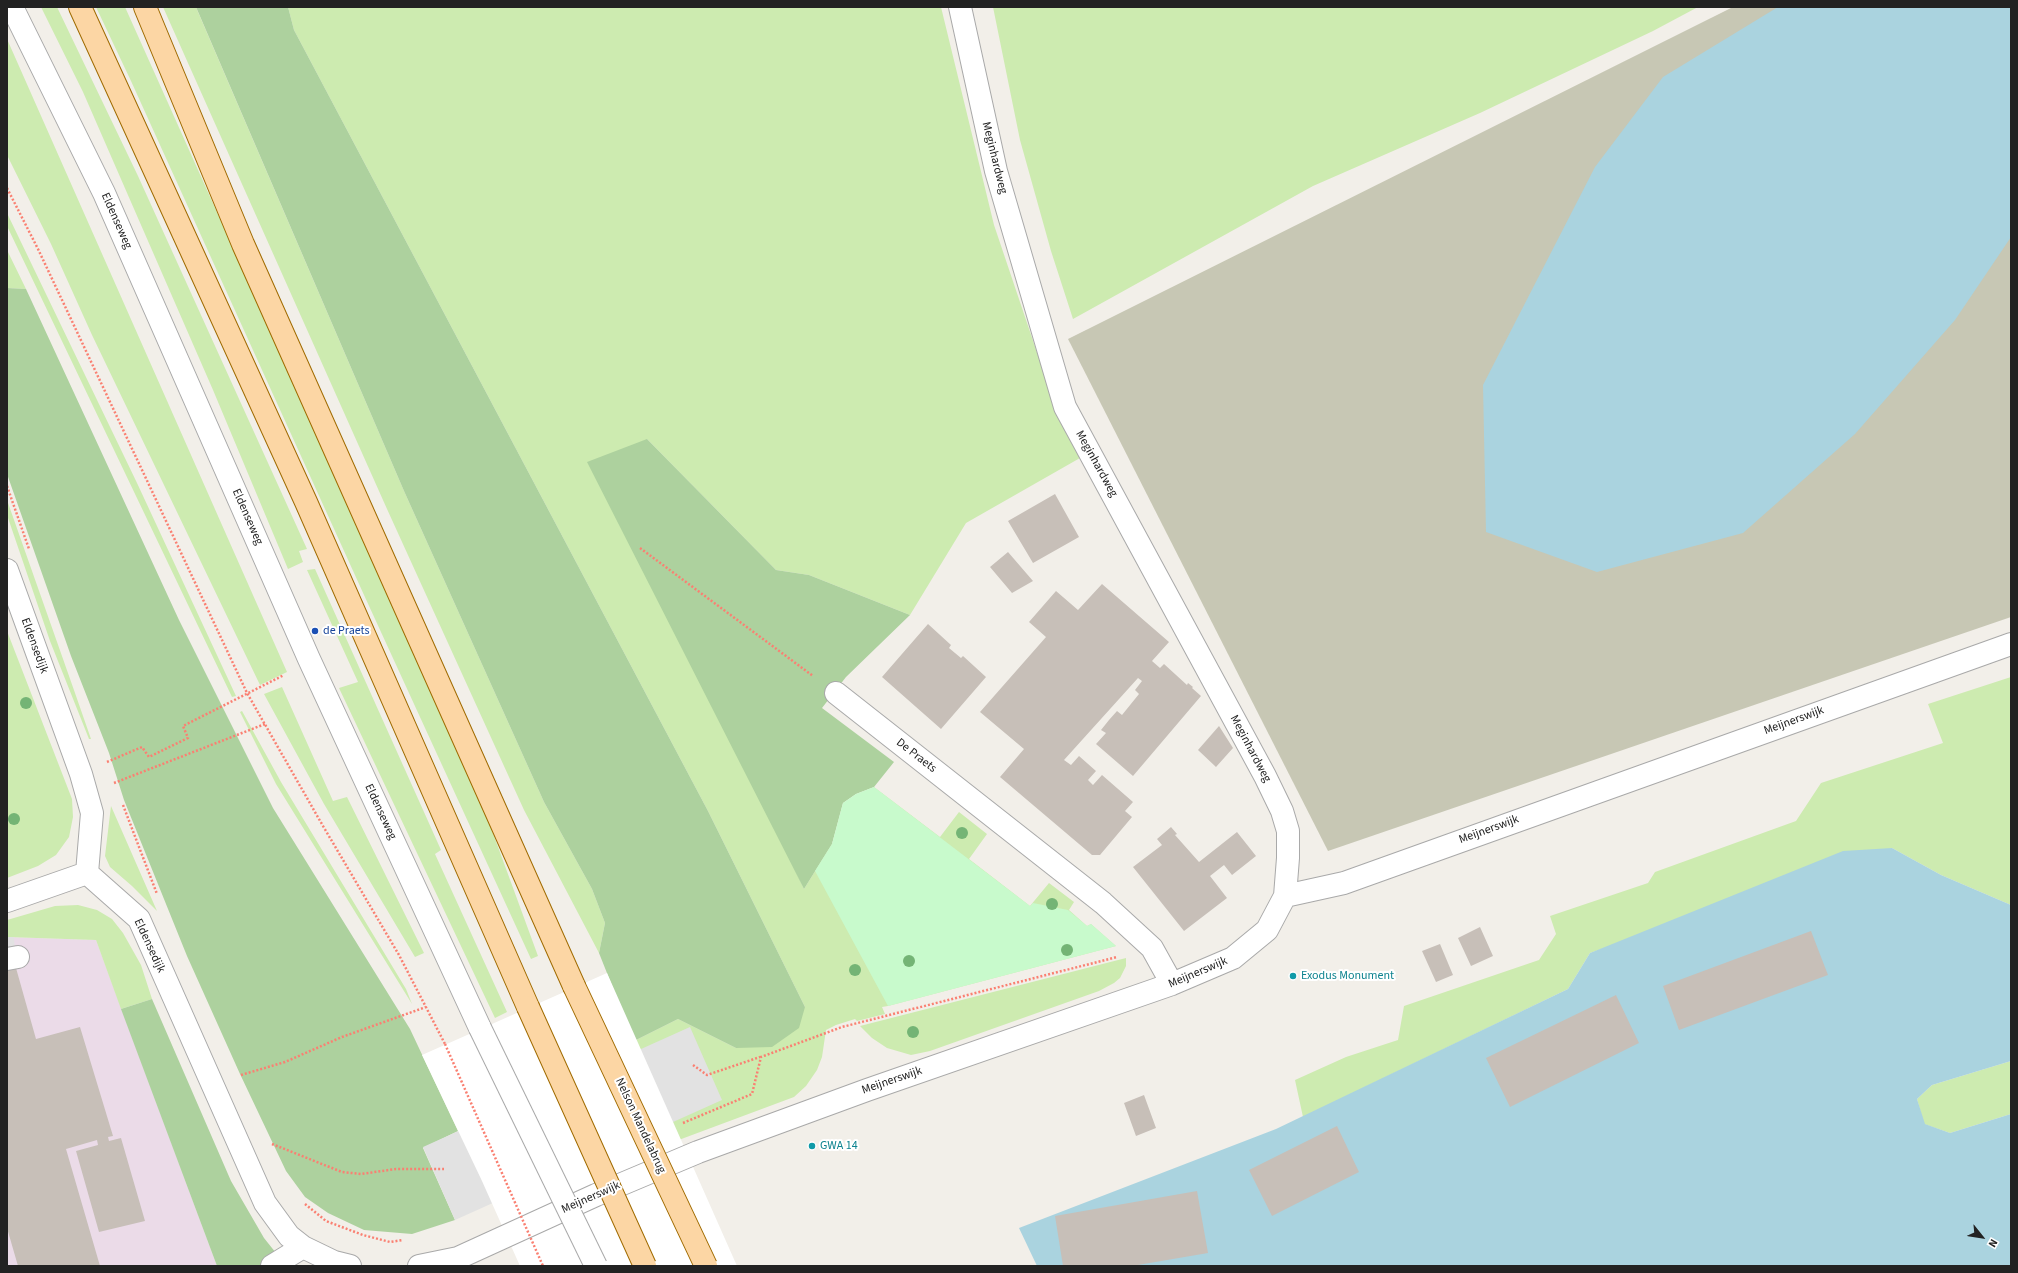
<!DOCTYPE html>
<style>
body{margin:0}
#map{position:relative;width:2018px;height:1273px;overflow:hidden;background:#f2efe9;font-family:"Source Sans 3",sans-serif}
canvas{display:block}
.frame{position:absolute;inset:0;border:8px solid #222;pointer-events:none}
.north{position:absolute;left:1962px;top:1217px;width:40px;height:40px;-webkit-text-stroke:3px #fff;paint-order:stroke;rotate:120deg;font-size:11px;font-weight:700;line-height:16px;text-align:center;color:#222}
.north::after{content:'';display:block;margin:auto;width:14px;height:18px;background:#222;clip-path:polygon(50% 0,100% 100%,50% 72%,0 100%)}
</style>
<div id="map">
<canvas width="2018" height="1273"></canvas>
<div class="frame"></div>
<div class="north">N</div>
</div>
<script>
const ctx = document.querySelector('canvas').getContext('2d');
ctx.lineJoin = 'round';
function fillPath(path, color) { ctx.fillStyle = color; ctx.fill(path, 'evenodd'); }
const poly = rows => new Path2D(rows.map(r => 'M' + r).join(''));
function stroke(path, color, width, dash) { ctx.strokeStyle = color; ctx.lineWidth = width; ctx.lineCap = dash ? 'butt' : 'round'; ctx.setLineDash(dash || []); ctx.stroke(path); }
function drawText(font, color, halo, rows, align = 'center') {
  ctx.font = font + ' "Source Sans 3",sans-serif'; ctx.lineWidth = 4; ctx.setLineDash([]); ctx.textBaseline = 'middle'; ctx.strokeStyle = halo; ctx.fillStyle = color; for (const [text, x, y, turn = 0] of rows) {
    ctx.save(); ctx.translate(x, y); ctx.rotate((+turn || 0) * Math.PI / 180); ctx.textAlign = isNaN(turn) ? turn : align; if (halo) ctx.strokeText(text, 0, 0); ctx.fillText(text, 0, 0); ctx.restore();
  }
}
fillPath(poly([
 [7,937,96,940,217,1266,7,1266]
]), '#ebdbe8');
fillPath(poly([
 [1733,7,2011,7,2011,617,1328,851,1068,339]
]), '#c7c7b4');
fillPath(poly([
 [41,7,57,7,138,176,307,549,299,551,303,562,288,569,213,390,83,92],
 [96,7,125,7,483,806,538,956,531,959,364,595,131,81],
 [163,7,196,7,198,12,404,491,544,802,592,889,605,923,599,953,524,810,387,509],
 [288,7,941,7,994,225,1051,394,1080,458,966,523,910,615,809,575,776,570,647,439,791,861,804,889,832,844,874,787,940,837,959,812,987,834,969,859,1030,906,1049,883,1074,902,1069,910,1087,926,1091,924,1116,946,888,1006,882,1007,885,1014,857,1021,855,1019,836,1025,826,1030,822,1057,817,1070,806,1086,794,1097,676,1141,634,1041,678,1019,736,1048,805,1007,708,811,294,30],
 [993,7,1698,7,1653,31,1480,113,1313,186,1073,319,1051,251,1020,140],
 [7,39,287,672,260,685,92,335,51,244,7,155],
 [7,213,137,483,236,696,232,697,7,226],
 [7,250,26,289,7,288],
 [7,500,75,693,91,739,89,739,50,641,7,515],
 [315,569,441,850,435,854,507,1012,495,1018,339,688,358,682,307,570],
 [7,631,72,799,73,817,69,837,56,855,38,866,7,878],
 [2011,677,2011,905,1941,875,1892,848,1590,953,1568,989,1303,1117,1295,1080,1346,1057,1398,1040,1404,1006,1539,960,1556,934,1550,916,1648,883,1655,872,1796,821,1821,783,1943,743,1928,704],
 [282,687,333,801,347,797,424,953,415,957,324,804,264,694],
 [242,711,281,782,406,989,412,1004,276,784,240,712],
 [111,806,157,911,132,886,110,867,105,856],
 [78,905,97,910,112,919,123,933,141,965,152,999,121,1009,96,940,7,937,7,920,55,906],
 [1126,958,1126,966,1120,978,1114,983,1099,991,930,1051,911,1055,887,1048,872,1038,860,1026],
 [2011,1061,2011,1114,1950,1133,1924,1124,1917,1099,1932,1085]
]), '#cdebb0');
fillPath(poly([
 [196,7,288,7,294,30,708,811,805,1007,799,1028,772,1047,736,1048,678,1019,634,1041,599,953,605,923,592,889,544,802,404,491],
 [7,288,26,289,179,620,273,808,410,1029,458,1131,423,1148,455,1220,412,1234,364,1230,328,1213,305,1197,286,1171,240,1074,187,956,124,800,109,753,71,656,7,474],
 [647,439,776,570,809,575,910,615,846,677,822,708,894,762,874,787,856,794,843,803,832,844,804,889,587,462],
 [152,999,231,1181,264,1238,280,1258,279,1266,217,1266,121,1009]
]), '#add19e');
fillPath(poly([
 [874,787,1030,906,1033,903,1068,910,1087,926,1091,924,1116,946,888,1006,815,871,832,844,843,803,856,794]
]), '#c8facc');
fillPath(poly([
 [7,937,14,937,15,951,7,952],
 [690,1027,722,1100,455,1220,423,1147]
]), '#e2e2e2');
fillPath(poly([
 [1778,7,2011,7,2011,237,1955,320,1855,434,1743,533,1597,572,1486,532,1483,385,1595,167,1663,77],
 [1892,848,1941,875,2011,905,2011,1061,1932,1085,1917,1099,1925,1124,1950,1133,2011,1114,2011,1266,1037,1266,1019,1228,1276,1129,1568,989,1590,953,1843,851]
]), '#aad3df');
fillPath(poly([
 [607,973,737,1266,520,1266,482,1181,422,1055]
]), '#fff');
fillPath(poly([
 [1055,494,1079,537,1033,563,1008,521],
 [1008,552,1033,581,1012,593,990,567],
 [1102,584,1169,642,1152,661,1160,668,1164,664,1187,685,1188,683,1193,687,1192,688,1201,696,1133,776,1096,744,1106,733,1101,730,1109,720,1117,711,1122,715,1139,694,1135,690,1142,681,1138,678,1064,760,1071,765,1079,756,1096,771,1088,780,1093,785,1102,775,1133,802,1125,811,1132,817,1100,855,1092,855,1000,777,1024,749,980,712,1046,637,1029,622,1056,591,1078,610],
 [928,624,951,645,949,648,961,658,963,656,986,677,941,729,882,677],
 [1219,726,1233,748,1216,767,1198,750],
 [1171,827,1177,834,1175,835,1199,862,1237,832,1256,856,1232,875,1224,865,1210,876,1227,898,1184,931,1133,867,1162,845,1157,839],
 [1480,927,1493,956,1471,966,1458,938],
 [1811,931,1828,975,1679,1030,1663,986],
 [1440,944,1453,975,1436,982,1422,951],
 [7,968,16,968,36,1039,80,1027,113,1136,108,1137,109,1141,121,1138,145,1221,99,1232,76,1151,98,1145,97,1140,66,1149,100,1266,18,1266,7,1228],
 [1616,995,1639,1043,1510,1107,1486,1058],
 [1144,1095,1156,1128,1136,1136,1124,1103],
 [1337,1126,1359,1172,1272,1216,1249,1170],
 [1197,1191,1208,1253,1132,1266,1063,1266,1055,1216]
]), '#c7bfb8');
const minor = poly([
 [12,7,104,193,309,659,480,1028],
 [7,570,81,774,92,813,87,873],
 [836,693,1103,903,1152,948,1172,984],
 [87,873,139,919,265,1203,289,1236,303,1247,334,1262,350,1266],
 [1285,896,1344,883,2011,644],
 [7,901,87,873],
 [7,959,18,957],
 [272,1266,303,1247],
 [419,1266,458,1258,596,1195,698,1152,867,1090,1172,984,1233,958,1267,930,1285,896,1288,858,1288,831,1282,811,1265,776,1065,407,996,171,960,7]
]);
const major = poly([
 [80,7,306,502,528,1007],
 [145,7,243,244,574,986]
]);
stroke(minor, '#a9a9a9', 24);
stroke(major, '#a06b00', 24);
stroke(poly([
 [7,188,38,249,247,693,323,826,399,955,445,1044],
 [7,486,29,549],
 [640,548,813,676],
 [107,762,142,747,149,757,188,738,183,726,284,675],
 [114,783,265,724],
 [123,805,157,894],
 [693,1065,707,1075,760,1057],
 [241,1075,285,1062,342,1037,426,1007],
 [683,1123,752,1094,761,1057,842,1027,1117,957],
 [272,1144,342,1172,361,1174,396,1169,444,1169],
 [305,1204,326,1221,363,1235,390,1242,403,1240]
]), '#fa8072', 2.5, [2, 2]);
stroke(minor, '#fff', 22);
stroke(major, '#fcd6a4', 22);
const minorBridge = poly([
 [480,1028,596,1266]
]);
const majorBridge = poly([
 [574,986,706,1266],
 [528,1007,645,1266]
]);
stroke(minorBridge, '#a9a9a9', 24, []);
stroke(majorBridge, '#a06b00', 24, []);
stroke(poly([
 [445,1044,543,1266]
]), '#fa8072', 2.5, [2, 2]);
stroke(minorBridge, '#fff', 22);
stroke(majorBridge, '#fcd6a4', 22);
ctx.fillStyle = '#74b475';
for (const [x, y] of [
 [26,703],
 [14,819],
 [962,833],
 [1052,904],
 [1067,950],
 [909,961],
 [855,970],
 [913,1032]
]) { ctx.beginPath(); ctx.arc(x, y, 6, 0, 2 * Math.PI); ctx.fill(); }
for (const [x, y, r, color] of [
 [315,631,4,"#1a4fb4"],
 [1293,976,4,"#0f9aa8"],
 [812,1146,4,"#0f9aa8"]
]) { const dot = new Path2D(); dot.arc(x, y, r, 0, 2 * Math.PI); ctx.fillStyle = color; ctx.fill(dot); stroke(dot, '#fff', 1.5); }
drawText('12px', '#222', '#fff', [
 ["Meginhardweg",994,158,76],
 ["Eldenseweg",116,221,66],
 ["Meginhardweg",1096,464,61],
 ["Eldenseweg",247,517,66],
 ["Eldensedijk",34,646,70],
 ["Meijnerswijk",1794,721,-20],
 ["Meginhardweg",1250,749,62],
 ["De Praets",916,756,38],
 ["Eldenseweg",380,812,65],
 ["Meijnerswijk",1489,830,-20],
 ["Eldensedijk",149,946,65],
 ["Meijnerswijk",1198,973,-23],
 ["Meijnerswijk",892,1081,-19],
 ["Nelson Mandelabrug",640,1126,65],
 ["Meijnerswijk",591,1198,-24]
]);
drawText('12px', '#164399', '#fff', [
 ["de Praets",323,631]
], 'left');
drawText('12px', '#0d838f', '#fff', [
 ["Exodus Monument",1301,976],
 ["GWA 14",820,1146]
], 'left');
</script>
